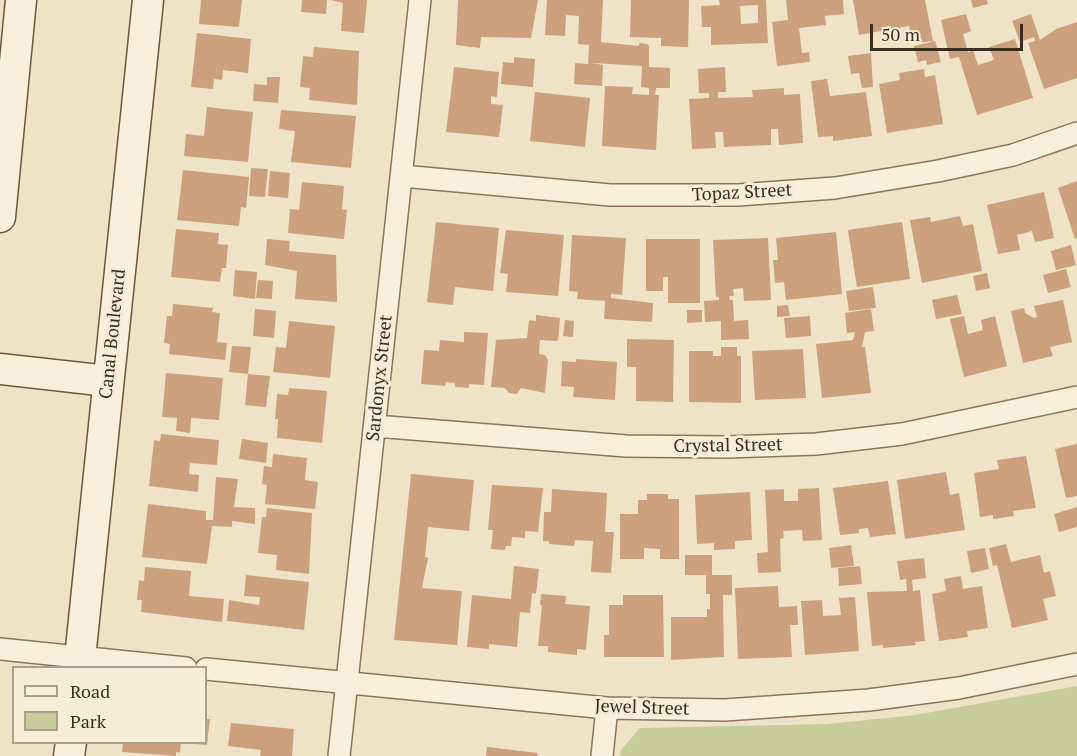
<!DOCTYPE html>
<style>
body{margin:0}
#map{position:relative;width:1077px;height:756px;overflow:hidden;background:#eee3c7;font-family:"PT Serif",serif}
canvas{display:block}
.legend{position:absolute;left:12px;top:666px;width:195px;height:78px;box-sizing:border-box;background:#f6edd7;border:2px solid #aba08e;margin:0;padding:8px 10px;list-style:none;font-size:18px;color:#3b2d20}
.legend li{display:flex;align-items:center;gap:12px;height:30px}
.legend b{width:30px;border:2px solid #aba08e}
.scale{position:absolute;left:870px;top:24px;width:153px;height:27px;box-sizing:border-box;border:3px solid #3b2d20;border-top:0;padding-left:8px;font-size:18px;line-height:21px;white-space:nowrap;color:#3b2d20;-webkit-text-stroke:4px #f6edd7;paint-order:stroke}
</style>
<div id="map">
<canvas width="1077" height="756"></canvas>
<ul class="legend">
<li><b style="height:8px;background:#f9f0db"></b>Road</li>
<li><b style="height:16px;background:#c6cd9b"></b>Park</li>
</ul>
<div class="scale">50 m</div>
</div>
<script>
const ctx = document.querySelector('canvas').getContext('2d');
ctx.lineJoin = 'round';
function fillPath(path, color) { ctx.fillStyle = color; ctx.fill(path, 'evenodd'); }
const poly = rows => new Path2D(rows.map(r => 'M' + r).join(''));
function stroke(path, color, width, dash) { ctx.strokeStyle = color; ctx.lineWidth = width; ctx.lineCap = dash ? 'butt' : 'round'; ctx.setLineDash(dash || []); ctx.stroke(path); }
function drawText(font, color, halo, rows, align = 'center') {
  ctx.font = font + ' "PT Serif",serif'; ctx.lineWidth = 6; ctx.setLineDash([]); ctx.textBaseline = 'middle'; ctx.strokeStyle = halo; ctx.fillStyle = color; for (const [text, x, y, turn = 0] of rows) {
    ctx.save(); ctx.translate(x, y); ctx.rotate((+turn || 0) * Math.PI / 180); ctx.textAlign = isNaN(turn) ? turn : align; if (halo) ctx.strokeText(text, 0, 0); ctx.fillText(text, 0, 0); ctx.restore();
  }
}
fillPath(poly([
 [1077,686,1077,756,620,756,621,750,640,728,827,724,915,715]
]), '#c6cd9b');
fillPath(poly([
 [201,0,242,0,239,27,199,24],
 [302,0,327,0,326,14,301,12],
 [331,0,367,0,364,33,341,31,343,3],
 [458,0,538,0,531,38,481,37,480,48,456,45],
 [547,0,603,0,601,42,639,46,639,43,647,44,649,46,649,67,670,68,670,88,656,88,655,95,659,95,656,150,602,146,605,86,633,87,632,94,649,95,649,88,641,87,642,66,592,63,603,65,602,86,574,84,575,63,588,64,589,45,578,44,579,16,566,15,565,36,545,35],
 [631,0,689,0,688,47,661,46,661,38,630,37],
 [719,0,766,0,768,43,711,45,711,27,702,27,701,6,720,5],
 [758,5,758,23,741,24,740,6],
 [786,0,843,0,844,14,825,16,826,25,799,28,802,53,809,52,810,62,777,66,772,22,788,20],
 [853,0,925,0,933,41,918,43,916,30,910,31,909,26,859,35],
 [971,0,987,0,988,4,973,8],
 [966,14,971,31,963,34,968,52,973,50,978,65,994,60,989,47,1015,39,1033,98,977,115,959,57,950,59,941,20],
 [1031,14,1040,40,1056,29,1077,22,1077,78,1044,89,1028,43,1035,41,1034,37,1020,42,1012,21],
 [197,33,251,39,248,73,223,70,222,80,214,79,213,89,191,87],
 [935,41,941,62,927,65,926,60,918,62,914,46],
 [314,47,359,51,357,105,309,100,310,88,300,87,303,56,313,57],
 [871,53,873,87,862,88,859,73,851,74,848,56],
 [514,57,535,59,533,87,501,84,503,62,514,63],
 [454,67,499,72,497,97,491,96,491,104,503,105,499,137,446,132],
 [725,67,726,92,718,92,718,98,753,97,752,90,784,88,784,95,800,94,803,143,779,145,778,129,771,129,771,145,724,147,723,132,715,132,716,148,692,149,689,99,709,98,709,93,699,93,698,69],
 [924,69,925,77,935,75,943,124,887,133,879,84,900,80,899,73],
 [267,77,280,77,278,103,253,101,254,84,267,85],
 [827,79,830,96,866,92,872,136,833,141,833,136,818,137,811,81],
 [535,92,590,98,585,147,530,141],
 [207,107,253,112,248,162,184,156,186,134,204,136],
 [281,110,356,116,351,168,291,162,295,131,279,129],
 [251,168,268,169,265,197,249,196],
 [183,170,249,177,246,208,241,207,239,226,177,220],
 [270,171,290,173,288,198,268,196],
 [1077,181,1077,238,1075,239,1058,188],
 [302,182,344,186,342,209,347,210,344,239,288,233,290,209,299,210],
 [1044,192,1054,238,1035,242,1032,231,1017,235,1020,250,998,254,987,205],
 [960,216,963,226,973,224,982,271,922,283,910,220,930,217,931,222],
 [436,222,499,228,493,291,455,287,453,305,427,302],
 [902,222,910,279,857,287,848,230],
 [176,229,219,233,218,244,228,245,226,268,222,268,220,282,171,277],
 [506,230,564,235,558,296,506,292,508,274,500,273],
 [836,232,842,294,786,300,784,282,775,283,773,260,778,260,776,238],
 [572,235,626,238,622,295,611,294,611,298,653,303,652,322,604,319,605,301,577,299,578,292,569,291],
 [768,238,771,300,744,301,743,288,733,289,734,296,729,296,730,300,733,300,734,321,748,320,749,339,721,340,721,321,705,322,704,301,719,300,719,297,716,297,713,240],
 [267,239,290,241,289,251,336,255,337,302,295,299,297,271,265,265],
 [646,239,700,239,700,303,668,303,668,277,663,277,663,291,646,291],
 [1071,245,1076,265,1056,270,1051,251],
 [1066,269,1071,287,1048,293,1043,275],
 [235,270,257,272,255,299,233,296],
 [987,273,990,288,976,291,973,276],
 [258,280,273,281,272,299,256,298],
 [873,287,876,308,849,311,846,291],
 [957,295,962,314,936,319,932,300],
 [1063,300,1072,342,1050,347,1053,356,1023,363,1011,311,1024,308,1025,313,1034,318,1037,317,1034,306],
 [173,304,213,308,212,312,220,313,217,342,227,343,225,360,169,354,170,344,164,343,167,316,172,316],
 [788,305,790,316,777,317,777,306],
 [255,309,276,311,274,338,253,336],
 [871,309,874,331,865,332,862,347,865,347,871,393,822,398,816,344,853,340,855,332,847,333,845,313],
 [687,310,702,310,702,322,687,323],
 [536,315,560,318,558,341,540,340,539,354,545,355,548,360,545,393,521,388,517,394,509,393,505,388,491,387,496,340,527,338,529,320,536,321],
 [810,316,811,336,786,338,784,318],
 [964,316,968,334,983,330,981,320,995,316,1007,366,964,377,950,319],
 [565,320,574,321,573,337,563,336],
 [289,321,335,326,330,378,273,372,276,347,286,348],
 [464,332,488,333,484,385,469,384,469,388,455,387,455,383,446,382,445,386,421,384,424,350,439,351,440,340,464,342],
 [627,339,674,340,673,402,636,401,636,367,627,367],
 [232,346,251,347,248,374,229,372],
 [721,347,737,347,737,356,741,356,741,403,689,402,689,351,713,351,713,356,721,356],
 [803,349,806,398,755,400,752,351],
 [576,359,617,362,615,400,573,397,574,387,561,386,562,361,576,362],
 [166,373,223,378,219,420,191,418,190,433,176,431,177,418,162,417],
 [248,374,270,376,266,407,245,405],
 [289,388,327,391,322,443,277,438,278,419,275,419,277,394,288,395],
 [161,434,219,440,217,465,190,463,189,474,199,475,198,492,149,486,154,440,160,441],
 [242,439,268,443,266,463,239,459],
 [1077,444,1077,496,1066,498,1055,449],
 [273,454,307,458,305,480,318,482,315,509,265,504,267,485,262,484,264,466,272,467],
 [1026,456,1036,508,1013,511,1014,516,993,519,993,515,980,517,974,473,999,469,997,460],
 [946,472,950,495,959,493,965,530,905,539,897,480],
 [411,474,474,480,469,531,428,527,425,557,428,558,422,588,462,591,457,645,394,640],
 [216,477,238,479,234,507,255,508,255,524,232,521,232,527,212,526,207,564,142,557,148,504,206,511,206,520,213,520],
 [888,481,896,534,870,537,868,528,859,529,859,533,840,535,833,488],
 [492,485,543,488,538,532,525,531,525,538,512,537,511,546,506,546,505,550,491,549,493,530,488,530],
 [819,488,822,540,803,541,802,530,783,531,784,538,780,539,781,572,758,573,757,553,768,552,765,490,784,489,784,501,798,501,798,489],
 [552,489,607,493,605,532,614,532,611,573,591,572,593,541,575,540,574,546,549,544,549,541,543,541,544,512,551,512],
 [750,492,752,540,735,541,735,549,714,550,714,543,697,544,695,495],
 [647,494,668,494,668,499,679,499,679,559,660,559,660,549,644,548,644,559,620,559,620,514,638,514,638,500,647,500],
 [1077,507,1077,527,1059,532,1054,514],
 [267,508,312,513,309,574,276,570,277,555,258,553,262,517,266,517],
 [1006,544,1011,562,1040,555,1044,573,1050,571,1056,596,1043,599,1048,620,1012,628,997,565,993,566,989,548],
 [851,545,854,566,831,568,829,548],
 [985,548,989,569,971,573,967,551],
 [685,555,712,555,712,575,732,575,732,595,723,595,724,657,671,660,671,617,707,617,707,609,710,609,710,594,706,594,706,575,685,575],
 [924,558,926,578,912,580,913,591,920,590,925,641,915,642,916,645,883,648,883,645,872,646,867,592,907,591,906,579,900,580,897,561],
 [514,566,539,569,536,594,532,593,530,613,520,612,517,647,489,644,489,649,467,647,472,595,511,599],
 [860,566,862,584,839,586,838,568],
 [145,567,191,571,189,596,224,599,222,622,141,612,142,600,137,600,139,580,144,581],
 [246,575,309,582,304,630,227,621,229,600,259,605,260,597,244,596],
 [961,576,963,589,982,586,988,628,967,631,968,637,939,641,932,594,946,591,944,579],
 [778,586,779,607,797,606,798,625,790,625,792,657,738,659,735,588],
 [541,594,566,596,565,604,590,606,586,650,577,649,577,655,548,652,548,646,538,646,542,605,540,605],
 [623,595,663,595,664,657,604,657,604,635,609,635,609,605,623,605],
 [855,597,859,651,805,655,801,601,822,600,823,616,841,615,839,598],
 [206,719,210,719,207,745,194,744,206,742],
 [231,723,294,729,292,756,260,756,261,750,228,746],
 [123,742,181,742,180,753,176,752,176,756,122,752],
 [487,747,538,753,537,756,486,756]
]), '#cca07d');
const street = poly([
 [402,176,610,195,738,195,835,188,938,171,1013,155,1077,133],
 [375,426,626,446,727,447,816,444,902,434,1077,397],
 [0,649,186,668],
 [206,669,607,708,725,710,869,700,959,688,1077,664],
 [339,756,420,0],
 [602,756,607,708]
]);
const secondary = poly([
 [0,217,21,0],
 [0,369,108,381],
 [79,668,148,0],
 [69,756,71,742]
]);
stroke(street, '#8a765c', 24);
stroke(secondary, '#6c573f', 33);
stroke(street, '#f9f0db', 21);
stroke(secondary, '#f9f0db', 30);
drawText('18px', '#3b2d20', '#f6edd7', [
 ["Topaz Street",742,193,-3],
 ["Canal Boulevard",113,334,-84],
 ["Sardonyx Street",380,378,-84],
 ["Crystal Street",728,446,-1],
 ["Jewel Street",642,708,2]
]);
</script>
